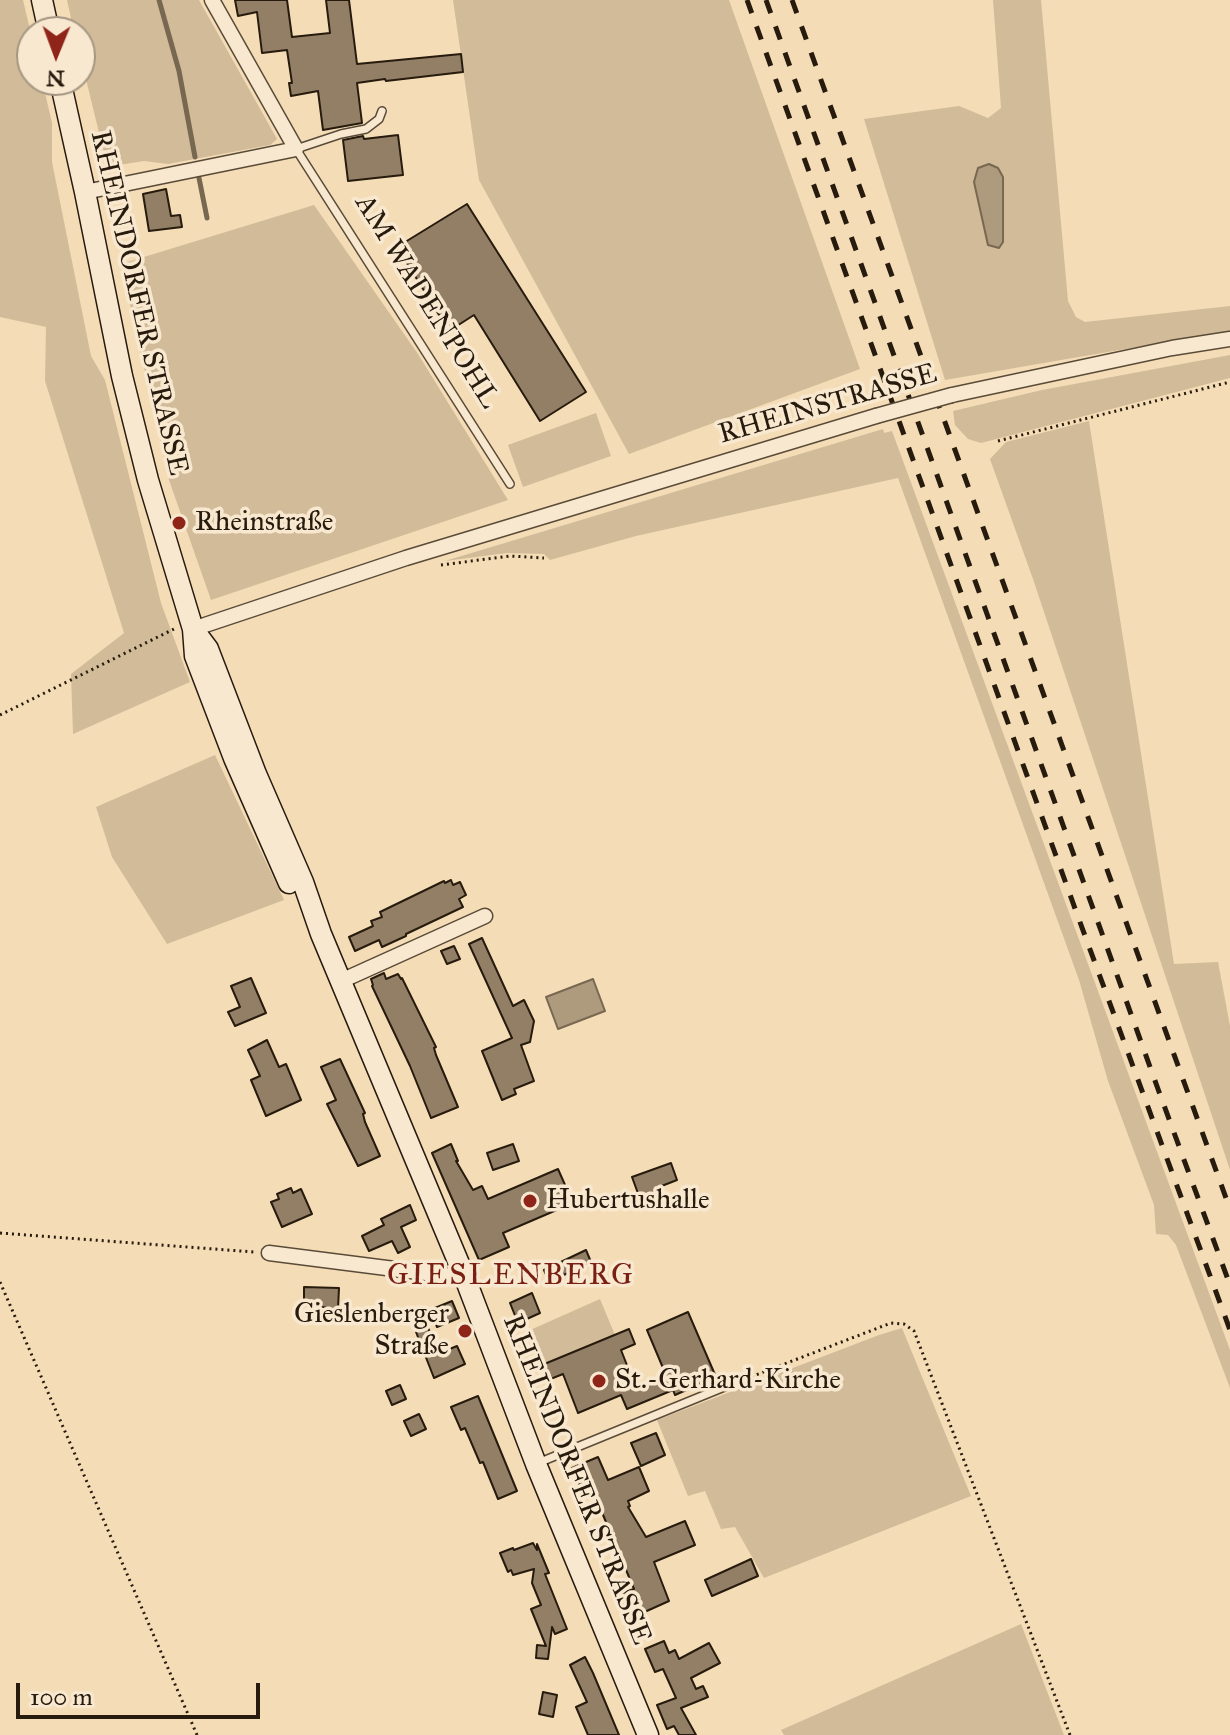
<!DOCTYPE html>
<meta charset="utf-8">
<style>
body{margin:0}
#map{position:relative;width:1230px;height:1735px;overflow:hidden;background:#f4dcb6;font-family:"IM FELL Great Primer",serif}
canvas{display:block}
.north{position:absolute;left:16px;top:16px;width:80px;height:80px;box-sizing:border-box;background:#f8e8d0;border:2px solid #a49682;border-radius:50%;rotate:181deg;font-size:22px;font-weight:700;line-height:32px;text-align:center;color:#271b0e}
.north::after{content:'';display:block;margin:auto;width:28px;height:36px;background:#8f2418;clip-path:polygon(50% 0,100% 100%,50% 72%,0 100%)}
.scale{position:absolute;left:16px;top:1683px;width:244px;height:36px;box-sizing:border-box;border:4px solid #271b0e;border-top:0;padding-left:10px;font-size:24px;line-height:28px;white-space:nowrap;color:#271b0e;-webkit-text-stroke:6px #f8e8d0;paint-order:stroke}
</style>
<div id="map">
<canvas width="1230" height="1735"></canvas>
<div class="north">N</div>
<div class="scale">100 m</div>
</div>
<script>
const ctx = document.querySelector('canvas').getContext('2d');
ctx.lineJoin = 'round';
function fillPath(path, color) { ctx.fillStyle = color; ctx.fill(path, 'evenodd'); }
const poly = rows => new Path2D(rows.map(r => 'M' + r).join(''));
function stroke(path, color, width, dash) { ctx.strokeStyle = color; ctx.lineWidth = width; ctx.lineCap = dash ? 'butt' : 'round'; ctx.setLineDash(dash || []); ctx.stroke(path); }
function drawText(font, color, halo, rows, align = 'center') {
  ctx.font = font + ' "IM FELL Great Primer",serif'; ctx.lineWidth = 7; ctx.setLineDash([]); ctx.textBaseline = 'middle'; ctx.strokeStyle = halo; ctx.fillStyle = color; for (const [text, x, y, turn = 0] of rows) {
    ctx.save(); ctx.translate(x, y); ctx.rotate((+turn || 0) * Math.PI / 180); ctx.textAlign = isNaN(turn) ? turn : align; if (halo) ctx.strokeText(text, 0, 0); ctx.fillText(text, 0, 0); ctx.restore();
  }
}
fillPath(poly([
 [0,0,23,0,32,38,32,80,42,80,52,123,52,162,91,356,105,380,161,603,190,682,73,734,71,674,124,633,45,381,46,327,0,317],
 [67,0,199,0,277,139,270,145,168,164,144,161,112,166,106,161,80,55,80,32,74,32],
 [453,0,729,0,860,369,629,454,479,180],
 [993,0,1041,0,1068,301,1076,317,1085,322,1230,306,1230,331,945,380,864,119,959,106,988,118,1001,108],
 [314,205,418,354,508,500,211,600,169,480,121,264],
 [1230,355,1230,378,981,443,968,439,955,425,953,411,1042,390],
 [596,413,611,456,523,487,508,445],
 [1089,421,1174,964,1218,962,1230,1026,1230,1170,1033,579,990,459,1006,442],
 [883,429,884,433,892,431,1230,1350,1230,1388,1176,1245,1168,1235,1156,1234,1154,1205,1108,1081,1079,980,898,478,636,536,550,560,544,554,507,553,445,561],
 [215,755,284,900,167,944,112,857,96,807],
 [600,1299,615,1335,542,1365,528,1331],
 [902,1328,971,1496,764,1578,735,1527,721,1529,705,1491,688,1496,657,1420,879,1335],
 [1021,1624,1064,1735,784,1735,781,1730]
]), '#d1bb99');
const water = poly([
 [989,164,998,168,1003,177,1003,242,999,248,988,245,974,182,978,168,989,164],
 [593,979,605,1011,558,1029,546,997,593,979]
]);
fillPath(water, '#ae9a7d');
stroke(water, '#786751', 2);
stroke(poly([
 [159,0,179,71,195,157],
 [199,178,207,218]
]), '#786751', 5);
const building = poly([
 [235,0,287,0,292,37,330,33,326,0,349,0,357,64,461,54,463,72,386,81,385,79,357,83,362,123,323,130,318,91,291,96,289,83,292,83,287,50,262,53,257,12,238,16,235,0],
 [398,135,403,175,348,181,343,140,363,136,364,139,398,135],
 [166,189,171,216,180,215,182,227,149,231,143,194,166,189],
 [467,204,586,392,540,421,474,315,449,331,397,247,467,204],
 [451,880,453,885,460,882,466,895,459,899,463,907,406,934,406,936,382,947,379,940,355,951,349,937,373,926,371,921,382,917,380,912,444,881,445,883,451,880],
 [482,938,513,1006,524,1000,534,1021,530,1042,521,1045,534,1081,514,1089,516,1094,502,1100,482,1051,512,1038,469,944,482,938],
 [454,946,460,959,447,964,441,951,454,946],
 [384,973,386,979,398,974,401,979,402,978,436,1047,434,1048,436,1055,458,1107,431,1118,410,1066,372,986,373,985,371,979,384,973],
 [251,978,266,1013,235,1026,228,1012,240,1007,231,986,251,978],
 [267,1040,279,1067,286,1064,301,1100,266,1116,251,1080,260,1076,248,1050,267,1040],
 [340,1059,365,1113,363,1114,365,1122,380,1156,358,1166,327,1104,336,1100,321,1067,340,1059],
 [451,1144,458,1161,456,1161,473,1190,482,1186,488,1199,558,1169,573,1203,503,1233,509,1247,479,1260,432,1153,451,1144],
 [513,1144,519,1161,493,1170,487,1153,513,1144],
 [671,1163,677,1180,654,1189,655,1193,640,1199,632,1177,671,1163],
 [291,1188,293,1193,301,1189,312,1214,282,1227,271,1202,279,1199,277,1194,291,1188],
 [410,1205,416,1220,401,1227,410,1247,398,1253,392,1241,369,1251,362,1236,384,1225,381,1219,410,1205],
 [586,1250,591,1262,549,1282,544,1270,586,1250],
 [304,1287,339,1288,338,1309,304,1305,304,1287],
 [532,1293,540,1313,518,1323,510,1303,532,1293],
 [452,1301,459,1318,437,1327,430,1310,452,1301],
 [688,1312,716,1377,675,1395,673,1390,627,1409,621,1395,578,1413,563,1374,548,1380,542,1365,629,1329,635,1344,621,1350,636,1388,666,1375,647,1330,688,1312],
 [428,1328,440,1353,457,1346,465,1364,434,1378,416,1332,428,1328],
 [400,1385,406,1399,392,1405,386,1391,400,1385],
 [478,1396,517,1491,498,1499,483,1462,480,1463,465,1428,461,1430,451,1407,478,1396],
 [419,1414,426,1429,411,1436,404,1421,419,1414],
 [656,1433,665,1455,641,1466,631,1443,656,1433],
 [598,1457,608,1480,639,1467,649,1491,628,1501,630,1506,628,1507,646,1537,685,1521,695,1545,654,1562,669,1601,629,1619,619,1594,634,1589,593,1491,584,1495,572,1468,598,1457],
 [533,1543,537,1550,537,1544,549,1573,545,1574,567,1629,555,1634,552,1627,548,1659,536,1658,537,1645,546,1646,531,1609,541,1605,532,1583,534,1569,513,1575,511,1570,508,1572,500,1553,513,1548,514,1550,533,1543],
 [751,1559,758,1576,712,1596,705,1580,751,1559],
 [664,1641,669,1653,675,1650,679,1659,709,1643,720,1663,691,1678,696,1689,703,1686,708,1697,681,1708,696,1735,679,1735,674,1726,667,1729,657,1705,676,1698,663,1669,655,1672,645,1649,664,1641],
 [585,1657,593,1673,619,1735,588,1735,576,1707,587,1702,570,1665,585,1657],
 [543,1692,557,1695,553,1717,539,1714,543,1692]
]);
fillPath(building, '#927f65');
stroke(building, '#271b0e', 2);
const service = poly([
 [382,111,379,119,366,129,341,134,296,149,510,484],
 [538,1463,729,1385]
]);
const minor = poly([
 [85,192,296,149,212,0],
 [952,395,1172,348,1230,339],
 [193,629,406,558,876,416],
 [341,981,485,916],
 [269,1253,465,1278]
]);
const secondary = poly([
 [42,0,49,32],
 [60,80,85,192,122,376,148,480,193,629,195,656,234,758,289,883],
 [193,629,208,649,256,774,303,882,321,934,465,1278,536,1464,648,1735]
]);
stroke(service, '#5a4b38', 10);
stroke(minor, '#5a4b38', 17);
stroke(secondary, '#271b0e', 23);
stroke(poly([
 [998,441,1230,382],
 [441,565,510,556,544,558],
 [0,715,176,628],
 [0,1233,254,1252],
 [0,1282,197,1735],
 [740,1381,891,1323,904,1324,914,1331,1070,1735]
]), '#271b0e', 3, [2, 4]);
stroke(service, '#f8e8d0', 7);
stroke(minor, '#f8e8d0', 14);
stroke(secondary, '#f8e8d0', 20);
stroke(poly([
 [747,0,1077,914,1230,1330],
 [766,0,1158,1089,1230,1285],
 [792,0,1230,1209]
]), '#271b0e', 5, [14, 14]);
const minorBridge = poly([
 [876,416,952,395]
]);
stroke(minorBridge, '#5a4b38', 17, []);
stroke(minorBridge, '#f8e8d0', 14);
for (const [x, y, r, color] of [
 [179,523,8,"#8f2418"],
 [530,1201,8,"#8f2418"],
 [465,1331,8,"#8f2418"],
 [599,1381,8,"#8f2418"]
]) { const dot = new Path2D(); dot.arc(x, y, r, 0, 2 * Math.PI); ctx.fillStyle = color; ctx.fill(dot); stroke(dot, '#f8e8d0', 3); }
drawText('28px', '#271b0e', '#f8e8d0', [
 ["AM WADENPOHL",426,302,58],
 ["RHEINDORFER STRASSE",138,303,77],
 ["RHEINSTRASSE",828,405,-16],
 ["RHEINDORFER STRASSE",576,1480,68]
]);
drawText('28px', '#271b0e', '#f8e8d0', [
 ["Rheinstraße",195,523],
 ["Hubertushalle",546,1201],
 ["Gieslenberger",449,1315,"right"],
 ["Straße",449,1347,"right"],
 ["St.-Gerhard-Kirche",615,1381]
], 'left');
ctx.letterSpacing = '2px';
drawText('30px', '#7a1f14', '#f8e8d0', [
 ["GIESLENBERG",511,1277]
]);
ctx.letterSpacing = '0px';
</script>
